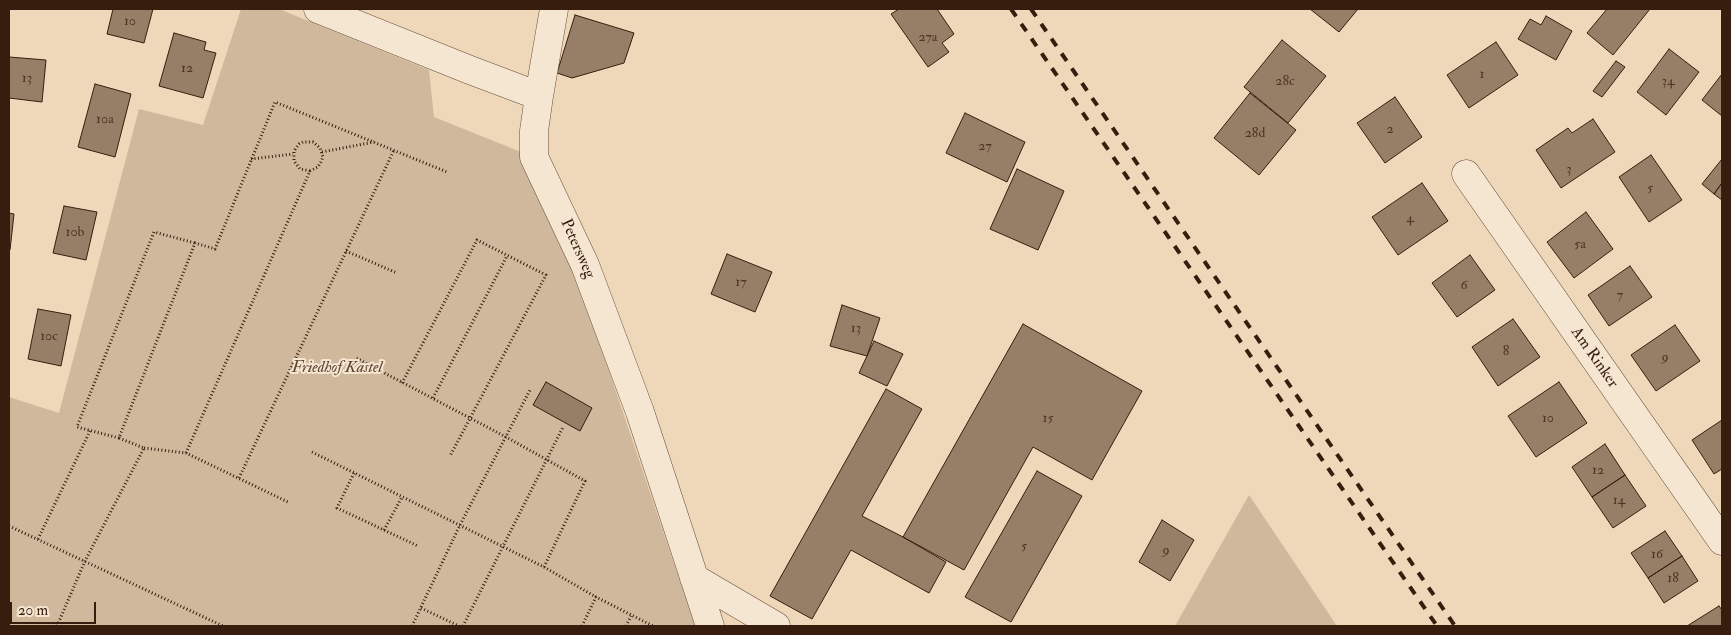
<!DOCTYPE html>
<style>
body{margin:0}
#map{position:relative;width:1731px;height:635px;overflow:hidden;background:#efd8ba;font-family:"IM FELL Double Pica",serif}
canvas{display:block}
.frame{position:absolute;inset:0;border:10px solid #371d0e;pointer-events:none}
.scale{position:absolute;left:10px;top:602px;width:86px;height:22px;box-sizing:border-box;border:2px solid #371d0e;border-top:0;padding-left:6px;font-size:15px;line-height:18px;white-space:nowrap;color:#371d0e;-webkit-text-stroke:4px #f5e6d2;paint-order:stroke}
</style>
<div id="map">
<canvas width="1731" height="635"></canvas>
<div class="frame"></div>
<div class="scale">20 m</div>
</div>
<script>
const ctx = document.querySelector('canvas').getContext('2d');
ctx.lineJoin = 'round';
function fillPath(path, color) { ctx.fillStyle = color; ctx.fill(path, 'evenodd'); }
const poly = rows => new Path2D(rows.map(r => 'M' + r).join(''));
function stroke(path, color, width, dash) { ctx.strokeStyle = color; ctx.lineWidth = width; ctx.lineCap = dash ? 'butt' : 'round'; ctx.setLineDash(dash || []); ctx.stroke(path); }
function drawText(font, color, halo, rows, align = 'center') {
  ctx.font = font + ' "IM FELL Double Pica",serif'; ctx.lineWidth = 4; ctx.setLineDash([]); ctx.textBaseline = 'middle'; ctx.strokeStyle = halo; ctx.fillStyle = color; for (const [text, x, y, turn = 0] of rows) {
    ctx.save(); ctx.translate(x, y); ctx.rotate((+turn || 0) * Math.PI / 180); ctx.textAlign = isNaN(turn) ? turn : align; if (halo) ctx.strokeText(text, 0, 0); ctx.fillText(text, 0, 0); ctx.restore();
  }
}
fillPath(poly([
 [241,9,279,9,429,70,434,117,526,154,574,267,695,626,9,626,9,397,59,413,139,109,203,125],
 [1249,495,1337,626,1175,626]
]), '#d0b89d');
const building = poly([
 [113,9,153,9,144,43,107,34,113,9],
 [899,9,937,9,954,34,942,43,949,52,928,67,891,14,899,9],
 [1310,9,1358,9,1339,32,1310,9],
 [1607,9,1650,9,1613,55,1587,33,1607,9],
 [575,15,634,33,624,63,572,78,557,73,575,15],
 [1546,16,1572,31,1556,60,1518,39,1530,19,1541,25,1546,16],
 [174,33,206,42,204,50,216,53,203,98,159,86,174,33],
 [1282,40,1326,76,1288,123,1244,87,1282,40],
 [1496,42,1518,75,1469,108,1447,75,1496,42],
 [1669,49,1699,72,1666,115,1637,92,1669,49],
 [9,57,46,60,42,102,9,98,9,57],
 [1616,61,1625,67,1602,97,1593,91,1616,61],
 [1722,74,1722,116,1702,100,1722,74],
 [95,84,131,94,115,157,78,147,95,84],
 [1250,93,1296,130,1259,175,1214,138,1250,93],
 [1395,97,1422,137,1385,163,1357,123,1395,97],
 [965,113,1025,142,1007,182,946,153,965,113],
 [1593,119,1615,152,1561,188,1536,150,1568,128,1572,133,1593,119],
 [1651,155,1682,200,1649,222,1619,177,1651,155],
 [1722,159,1722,183,1714,194,1702,184,1722,159],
 [1017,169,1064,191,1038,250,990,229,1017,169],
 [1422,183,1448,221,1398,255,1372,217,1422,183],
 [1722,183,1722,200,1714,194,1722,183],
 [64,206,97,212,86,260,53,253,64,206],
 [1586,212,1613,249,1574,278,1547,242,1586,212],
 [9,213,14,214,10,250,9,250,9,213],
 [727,254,772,272,755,312,711,294,727,254],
 [1470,255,1495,290,1457,317,1432,283,1470,255],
 [1630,266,1652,297,1609,326,1588,295,1630,266],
 [842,305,880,318,867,356,830,346,842,305],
 [38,309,71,315,61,366,28,359,38,309],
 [1513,319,1540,357,1498,386,1472,347,1513,319],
 [1023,324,1142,391,1092,480,1033,447,964,570,903,537,1023,324],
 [1675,325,1700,361,1656,391,1631,355,1675,325],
 [874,341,903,354,887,386,859,373,874,341],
 [546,382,592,408,580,431,533,405,546,382],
 [1559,382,1587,423,1536,457,1508,416,1559,382],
 [886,389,922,409,862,516,903,537,946,562,929,593,851,550,812,619,770,596,886,389],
 [1722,420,1722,469,1714,474,1692,440,1722,420],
 [1605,444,1625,475,1592,497,1572,467,1605,444],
 [1037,471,1082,496,1011,622,965,597,1037,471],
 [1625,475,1646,506,1613,528,1592,497,1625,475],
 [1162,520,1194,540,1170,581,1139,562,1162,520],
 [1665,531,1682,556,1648,578,1631,553,1665,531],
 [1682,556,1698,581,1664,603,1648,578,1682,556],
 [1719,606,1722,610,1722,626,1687,626,1719,606]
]);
fillPath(building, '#977e67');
stroke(building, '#371d0e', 1);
const minor = poly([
 [318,9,470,70,539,96],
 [554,9,539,96,534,131,534,157,585,265,640,412,710,626],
 [1466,174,1722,541],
 [694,578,776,626]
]);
stroke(minor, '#654c39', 29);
stroke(poly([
 [322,152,374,142],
 [251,159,293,154],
 [346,251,397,273],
 [402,383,477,240,546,275,450,456],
 [433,398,507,256],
 [119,438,77,427,154,232,195,243],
 [144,448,186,453,288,502],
 [312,452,544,567,585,481,506,437,356,358],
 [186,453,310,171,318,167,321,162,323,157,320,148,313,142,303,142,299,144,294,151,294,161,300,169,310,171],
 [354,473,337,508,418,546],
 [239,478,394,150],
 [9,526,223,626],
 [384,530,402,497],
 [38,539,90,431],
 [544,567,596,597],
 [421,608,459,626],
 [57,626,85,561,144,448,119,438,195,243,215,249,275,102,447,172],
 [412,626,460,525,530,390],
 [463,626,563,427],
 [582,626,596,597,653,626],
 [626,626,631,616]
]), '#371d0e', 3, [1, 2.5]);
stroke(minor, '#f5e6d2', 28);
stroke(poly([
 [1011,9,1437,626],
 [1031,9,1455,626]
]), '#371d0e', 4, [9, 9]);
drawText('14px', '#4f3524', null, [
 ["10",130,22],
 ["27a",928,38],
 ["12",187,69],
 ["1",1482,75],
 ["13",27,79],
 ["28c",1285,82],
 ["34",1668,82],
 ["10a",105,120],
 ["2",1390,130],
 ["28d",1255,134],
 ["27",985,147],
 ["3",1569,170],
 ["5",1650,189],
 ["4",1410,219],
 ["10b",75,233],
 ["5a",1580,245],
 ["17",741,283],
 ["6",1464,286],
 ["7",1620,296],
 ["13",856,329],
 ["10c",49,337],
 ["8",1506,352],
 ["9",1665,358],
 ["15",1048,419],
 ["10",1548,419],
 ["12",1598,471],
 ["14",1619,501],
 ["5",1024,547],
 ["9",1166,551],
 ["16",1657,555],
 ["18",1673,579]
]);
drawText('16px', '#371d0e', '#f5e6d2', [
 ["Petersweg",577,249,66],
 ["Am Rinker",1594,358,55]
]);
drawText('italic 16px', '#5d4432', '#f5e6d2', [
 ["Friedhof Kastel",337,369]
]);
</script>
